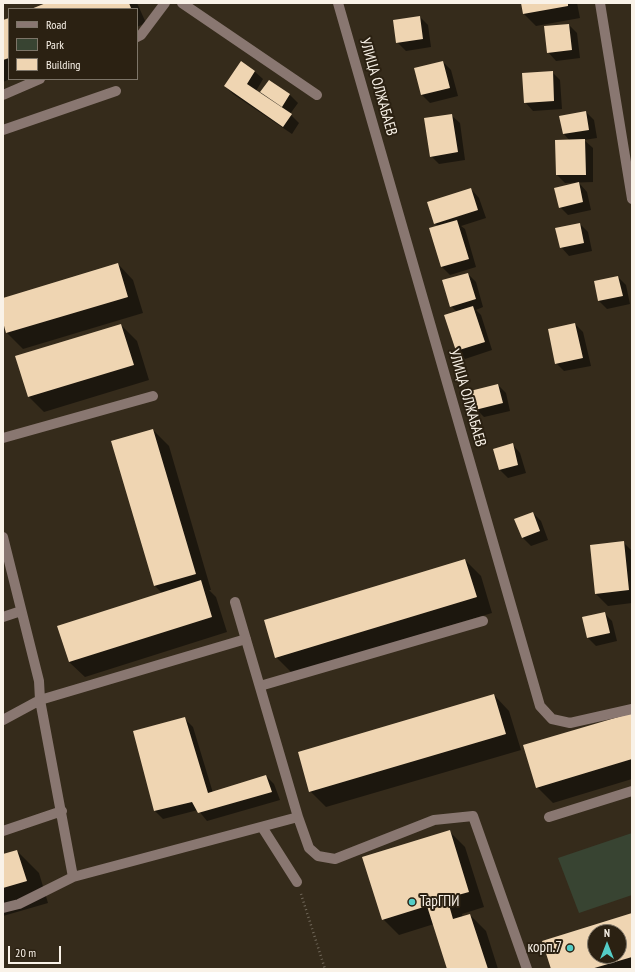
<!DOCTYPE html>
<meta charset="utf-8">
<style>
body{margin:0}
#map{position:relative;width:635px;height:972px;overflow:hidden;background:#352b1b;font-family:"PT Sans Narrow",sans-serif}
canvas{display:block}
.frame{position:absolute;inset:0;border:4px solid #f9f2e8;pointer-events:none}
.legend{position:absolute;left:8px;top:8px;width:130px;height:72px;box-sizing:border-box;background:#2b2112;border:1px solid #7d7568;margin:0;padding:5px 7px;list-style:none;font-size:12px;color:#f9f2e8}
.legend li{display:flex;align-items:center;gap:8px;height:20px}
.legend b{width:20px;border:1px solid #7d7568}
.north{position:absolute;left:587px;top:924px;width:40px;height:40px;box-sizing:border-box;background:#2b2112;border:1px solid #7d7568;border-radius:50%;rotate:0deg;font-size:11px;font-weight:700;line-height:16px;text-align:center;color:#f9f2e8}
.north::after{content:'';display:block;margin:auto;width:14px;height:18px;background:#54cdc7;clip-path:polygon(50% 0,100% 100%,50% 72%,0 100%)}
.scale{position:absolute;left:8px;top:946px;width:53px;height:18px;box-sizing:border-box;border:2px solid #f9f2e8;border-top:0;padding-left:5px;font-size:12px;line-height:14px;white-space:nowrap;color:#f9f2e8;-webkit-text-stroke:3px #2b2112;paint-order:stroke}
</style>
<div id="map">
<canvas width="635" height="972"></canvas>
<div class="frame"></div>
<ul class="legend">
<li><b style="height:5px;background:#897771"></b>Road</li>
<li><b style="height:11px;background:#384432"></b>Park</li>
<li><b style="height:11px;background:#efd5b2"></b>Building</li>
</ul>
<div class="north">N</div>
<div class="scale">20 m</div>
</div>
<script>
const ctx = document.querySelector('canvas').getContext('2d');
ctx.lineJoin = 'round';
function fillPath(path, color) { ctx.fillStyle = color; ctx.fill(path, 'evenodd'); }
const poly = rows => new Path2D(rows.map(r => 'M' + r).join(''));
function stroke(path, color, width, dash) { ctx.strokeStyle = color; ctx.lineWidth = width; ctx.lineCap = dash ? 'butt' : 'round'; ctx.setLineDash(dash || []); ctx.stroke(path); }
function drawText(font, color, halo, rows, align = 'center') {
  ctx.font = font + ' "PT Sans Narrow",sans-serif'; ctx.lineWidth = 4; ctx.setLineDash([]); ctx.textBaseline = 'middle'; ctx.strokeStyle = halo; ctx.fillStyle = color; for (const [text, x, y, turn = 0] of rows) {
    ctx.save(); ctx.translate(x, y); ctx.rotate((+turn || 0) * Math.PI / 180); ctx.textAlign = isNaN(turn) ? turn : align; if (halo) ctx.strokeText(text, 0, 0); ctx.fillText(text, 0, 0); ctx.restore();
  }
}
fillPath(poly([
 [632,833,632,895,579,913,558,858]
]), '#384432');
fillPath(poly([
 [48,3,137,3,146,23,137,27,137,9,34,9],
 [522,3,577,3,580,18,536,26,524,14],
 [420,17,428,25,431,47,406,51,397,42],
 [9,19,9,79,10,79,3,82,3,22],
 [569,25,577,33,580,58,556,61,548,52],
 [443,62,451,70,458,96,430,103,422,95,415,69],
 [254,71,263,79,256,91,260,94,269,81,290,95,298,103,290,114,299,123,292,134,233,94,225,86],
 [552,72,560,80,562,109,533,111,525,102],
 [586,112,594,120,597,138,584,140,593,148,593,182,565,183,557,175,570,141,564,134],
 [451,115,460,123,465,160,439,164,431,156],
 [579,183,587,192,591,210,568,215,560,207],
 [471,189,479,198,486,218,461,226,465,229,476,267,450,275,442,267,430,229,438,226,435,223],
 [580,224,588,232,592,251,569,256,561,247],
 [118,264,133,280,143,313,23,349,7,333,3,319,3,299],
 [468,274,476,282,483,307,476,310,481,315,492,350,465,359,457,351,457,312,451,306],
 [618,277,626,285,630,304,607,309,599,301],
 [575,324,583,332,591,366,564,371,556,363],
 [121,325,137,341,149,380,44,412,28,396],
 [498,385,506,393,510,411,484,417,476,409],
 [153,430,169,446,211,590,209,590,216,597,227,632,85,677,69,662,163,594,155,586,113,442],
 [512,444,520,453,526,473,508,478,500,470],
 [533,513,541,521,548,540,531,546,523,538,516,519],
 [623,542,632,551,632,603,608,606,596,594],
 [465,560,481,576,492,613,292,673,276,657],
 [604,613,612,621,617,641,596,646,588,638],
 [494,695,509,711,521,750,326,807,310,791],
 [632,714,632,779,553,803,537,787],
 [184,718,193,727,213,793,266,776,274,784,280,800,207,821,198,810,163,819,155,811,134,731],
 [449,831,465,847,484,907,462,914,463,918,470,915,486,931,498,969,448,969,434,924,399,935,383,919],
 [17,851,39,873,48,903,3,916,3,855],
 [632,914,632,969,552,969,543,941],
 [595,932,619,932,619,956,595,956]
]), '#0007');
fillPath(poly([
 [46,3,129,3,131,8,127,9,31,9],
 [521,3,568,3,568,6,523,14],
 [420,16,423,39,396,43,393,20],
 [9,18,9,58,3,60,3,20],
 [569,24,572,50,547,53,544,26],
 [241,61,255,71,247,84,292,114,283,127,224,86],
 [443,61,450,88,421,95,414,68],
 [553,71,554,101,524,103,522,73],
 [269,80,290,94,282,107,260,92],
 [586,111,589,130,563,134,559,116],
 [452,114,458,152,430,157,424,118],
 [585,139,586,175,556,175,555,140],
 [579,182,583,202,559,208,554,188],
 [471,188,478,210,434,224,427,202],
 [457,220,469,259,441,267,429,228],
 [580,223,584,243,560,248,555,228],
 [118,263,128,297,6,333,3,322,3,298],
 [468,273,476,299,450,307,442,280],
 [618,276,623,296,598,301,594,281],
 [473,306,485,342,456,351,444,315],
 [575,323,583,358,555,364,548,329],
 [121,324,134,365,28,397,15,356],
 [498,384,503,403,475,410,470,391],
 [153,429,196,574,154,586,111,441],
 [513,443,518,465,499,470,493,449],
 [533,512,540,531,522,538,514,519],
 [624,541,629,590,595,594,590,545],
 [465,559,477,597,275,658,264,620],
 [201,580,212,617,69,662,57,626],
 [605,612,610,633,587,638,582,617],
 [494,694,506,734,309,792,298,752],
 [632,713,632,759,536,788,523,745],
 [185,717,208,793,266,775,272,792,198,813,192,802,154,811,133,731],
 [450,830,469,892,447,898,453,919,470,914,488,969,447,969,427,906,382,920,362,857],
 [17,850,27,881,3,888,3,854],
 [632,913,632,957,591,969,551,969,542,941],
 [595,932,619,932,619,956,595,956]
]), '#efd5b2');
stroke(poly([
 [301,894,325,969]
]), '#71685a', 2.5, [1, 3]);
stroke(poly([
 [182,3,317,95],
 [338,3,540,706,552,719,570,723,632,709],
 [600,3,632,199],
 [137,37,141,35,165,3],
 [3,95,40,79],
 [3,130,116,91],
 [3,438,153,396],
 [3,537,39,681,40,700,73,877],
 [3,617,21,611],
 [260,686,483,621],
 [3,720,40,700,246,639],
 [298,817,309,848,318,856,335,859,434,820,473,816,527,969],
 [549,817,632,791],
 [262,827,297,882],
 [3,831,62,811],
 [3,908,19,904,73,877,298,817,235,602]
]), '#897771', 10);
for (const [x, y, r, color] of [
 [412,902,4,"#54cdc7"],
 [570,948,4,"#54cdc7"]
]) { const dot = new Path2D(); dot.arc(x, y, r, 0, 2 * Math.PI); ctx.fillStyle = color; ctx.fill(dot); stroke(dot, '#2b2112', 1.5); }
drawText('15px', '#f9f2e8', '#2b2112', [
 ["УЛИЦА ОЛЖАБАЕВ",378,87,74],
 ["УЛИЦА ОЛЖАБАЕВ",467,398,74]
]);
drawText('15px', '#f9f2e8', '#2b2112', [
 ["ТарГПИ",420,902],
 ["корп.7",562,948,"right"]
], 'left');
</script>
